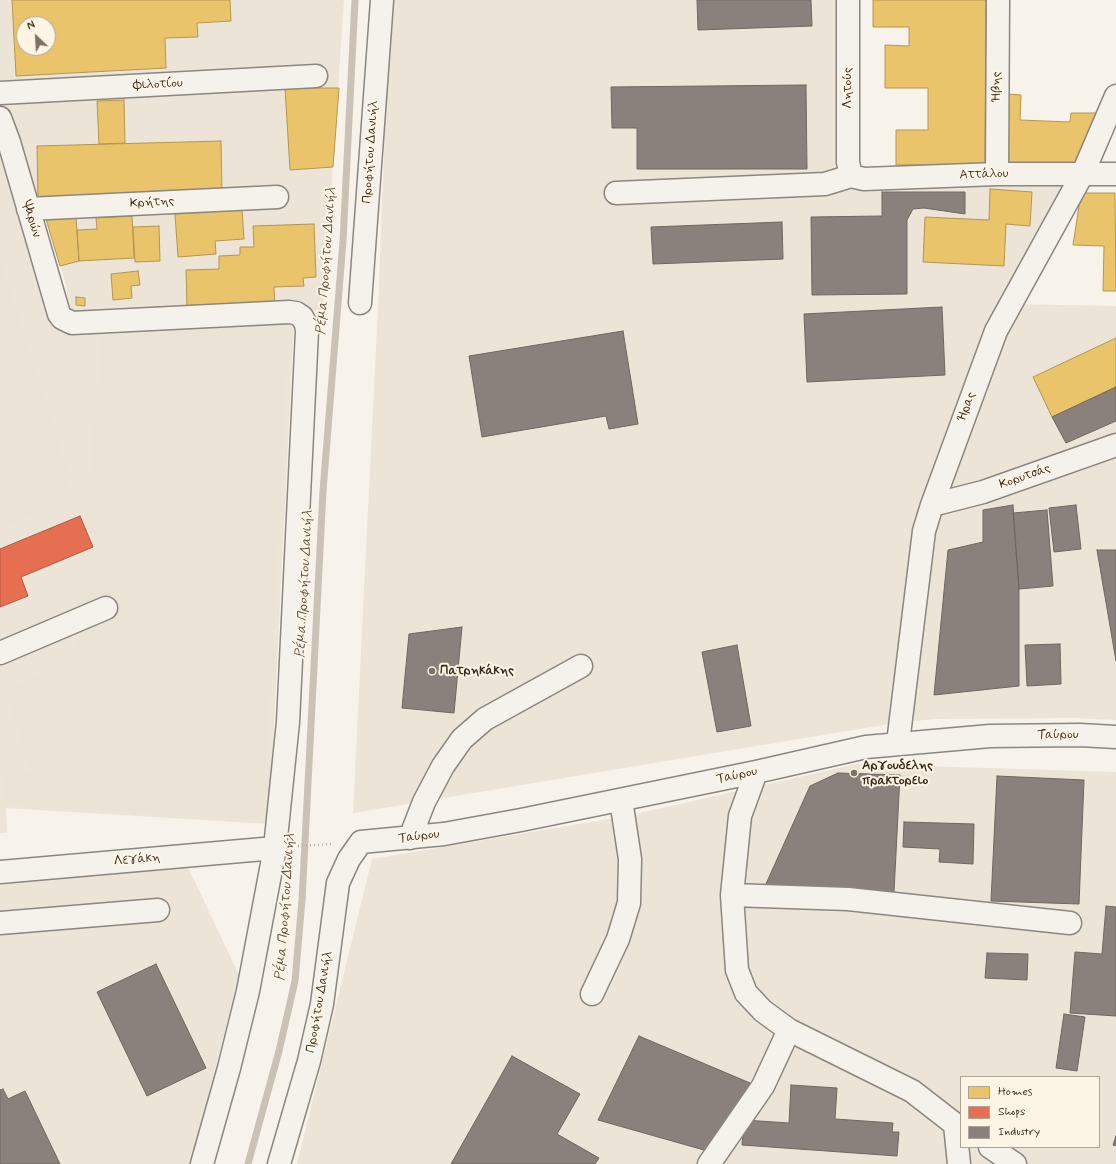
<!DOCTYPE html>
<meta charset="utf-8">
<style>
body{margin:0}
#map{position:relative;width:1116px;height:1164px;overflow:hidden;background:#f7f3ea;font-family:Mynerve,sans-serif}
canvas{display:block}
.legend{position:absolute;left:960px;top:1076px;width:140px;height:72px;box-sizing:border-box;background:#fcf5e5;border:1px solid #afa495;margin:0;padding:5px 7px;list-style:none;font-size:12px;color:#3b2a1e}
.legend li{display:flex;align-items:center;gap:8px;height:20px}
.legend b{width:20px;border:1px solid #afa495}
.north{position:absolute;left:16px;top:16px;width:40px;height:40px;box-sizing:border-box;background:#fcf5e5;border:1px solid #afa495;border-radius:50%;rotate:335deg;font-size:11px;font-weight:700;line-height:16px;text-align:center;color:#3b2a1e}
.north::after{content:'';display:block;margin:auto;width:14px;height:18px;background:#7d7065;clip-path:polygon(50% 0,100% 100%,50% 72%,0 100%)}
</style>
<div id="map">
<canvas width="1116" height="1164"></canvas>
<ul class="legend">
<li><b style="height:11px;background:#e9c46a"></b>Homes</li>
<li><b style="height:11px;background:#e76f51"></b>Shops</li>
<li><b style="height:11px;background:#8a817c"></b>Industry</li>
</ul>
<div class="north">N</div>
</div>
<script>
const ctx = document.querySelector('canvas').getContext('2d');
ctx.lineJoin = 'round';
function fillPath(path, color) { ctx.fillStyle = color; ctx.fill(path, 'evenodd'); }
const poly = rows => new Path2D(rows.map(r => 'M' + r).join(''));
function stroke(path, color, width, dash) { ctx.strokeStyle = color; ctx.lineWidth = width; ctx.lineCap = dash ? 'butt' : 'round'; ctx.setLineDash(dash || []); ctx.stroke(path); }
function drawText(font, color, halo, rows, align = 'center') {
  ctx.font = font + ' Mynerve,sans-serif'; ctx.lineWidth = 4; ctx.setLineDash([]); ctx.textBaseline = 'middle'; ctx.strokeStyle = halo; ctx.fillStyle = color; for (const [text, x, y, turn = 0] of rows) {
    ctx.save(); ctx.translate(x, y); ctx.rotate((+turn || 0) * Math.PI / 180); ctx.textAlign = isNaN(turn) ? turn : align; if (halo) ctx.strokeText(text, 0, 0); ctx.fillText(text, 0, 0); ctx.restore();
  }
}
fillPath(poly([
 [0,0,344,0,323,311,72,313,69,309,66,285,52,237,0,96],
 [24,24,48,24,48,48,24,48],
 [390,0,843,0,844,184,1064,184,1002,304,1116,306,1116,720,1075,718,933,719,890,724,353,813,378,308],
 [0,149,59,326,294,322,269,824,6,808,7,833,0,833],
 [857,764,1116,772,1116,1164,297,1164,372,859,626,816],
 [961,1077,1099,1077,1099,1147,961,1147],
 [187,865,239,975,191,1164,0,1164,0,880]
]), '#ebe4d7');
fillPath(poly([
 [0,259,68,474,0,495],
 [288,326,273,649,262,820,4,804,6,778,31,771,5,691,73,661,103,327],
 [68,477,63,499,61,502,0,528,0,498]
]), '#eae4d7');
const homes = poly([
 [12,0,230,0,231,21,197,23,198,37,165,38,166,68,16,76,12,0],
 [24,24,48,24,48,48,24,48,24,24],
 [873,0,986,0,985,165,896,165,896,130,928,130,928,88,885,88,885,45,909,46,909,27,873,27,873,0],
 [285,88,339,88,333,167,290,170,285,88],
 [1008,94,1021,95,1020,120,1070,122,1071,113,1099,113,1076,166,1004,163,1008,94],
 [124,100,125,143,99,144,97,101,124,100],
 [221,141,222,192,38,197,37,146,221,141],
 [990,189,1032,192,1030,226,1006,224,1004,266,923,262,925,217,989,220,990,189],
 [1081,193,1115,193,1116,291,1103,291,1104,246,1073,245,1081,193],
 [242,210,244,239,215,241,216,254,178,257,175,214,242,210],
 [132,216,134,258,79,261,77,230,97,229,96,218,132,216],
 [76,218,79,261,60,266,46,219,76,218],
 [314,224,316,277,303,278,304,286,274,287,275,308,187,307,186,270,219,269,219,256,240,255,240,247,254,247,253,226,314,224],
 [159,226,160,261,135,262,133,227,159,226],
 [138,271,140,285,131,286,132,298,113,300,111,274,138,271],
 [76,297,85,298,85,306,76,305,76,297],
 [1116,338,1116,387,1052,417,1033,377,1116,338]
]);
fillPath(homes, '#e9c46a');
stroke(homes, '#b59653', 1);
const shops = poly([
 [80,516,93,547,21,577,28,596,0,607,0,549,80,516]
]);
fillPath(shops, '#e76f51');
stroke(shops, '#b35a42', 1);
const industry = poly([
 [697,0,811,0,812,26,698,30,697,0],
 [806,85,807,169,637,169,637,128,612,128,611,87,806,85],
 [882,192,965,192,965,214,924,208,913,209,907,220,907,294,812,295,811,217,882,216,882,192],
 [782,222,783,259,653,264,651,227,782,222],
 [942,307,945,375,807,382,804,314,942,307],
 [623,331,638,424,609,429,606,416,482,437,469,356,623,331],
 [1116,387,1116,421,1066,443,1052,417,1116,387],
 [1013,505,1019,589,1019,686,934,695,948,550,983,542,983,510,1013,505],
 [1076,505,1081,549,1054,552,1049,508,1076,505],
 [1047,510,1053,586,1019,589,1013,513,1047,510],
 [1097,550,1116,550,1116,661,1097,550],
 [462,627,454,713,402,708,409,634,462,627],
 [1060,644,1061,684,1027,686,1025,645,1060,644],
 [737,645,751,726,717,732,702,652,737,645],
 [838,773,900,775,894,892,765,886,810,786,838,773],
 [997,776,1084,780,1079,904,991,901,997,776],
 [904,822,974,824,973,864,939,862,940,849,903,847,904,822],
 [1106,906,1116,907,1116,1016,1070,1013,1075,952,1102,954,1106,906],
 [987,953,1028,954,1027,980,985,978,987,953],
 [156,964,206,1068,147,1096,97,992,156,964],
 [1064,1014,1085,1017,1077,1071,1056,1068,1064,1014],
 [639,1036,750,1083,711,1152,598,1120,639,1036],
 [512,1056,580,1094,557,1134,599,1158,595,1164,451,1164,512,1056],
 [791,1085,837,1088,835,1119,893,1123,892,1132,899,1132,897,1156,742,1145,744,1120,789,1123,791,1085],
 [3,1089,8,1099,25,1091,60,1164,0,1164,0,1090,3,1089],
 [1116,1136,1116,1146,1113,1145,1116,1136]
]);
fillPath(industry, '#8a817c');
stroke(industry, '#726760', 1);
stroke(poly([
 [248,1164,279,1051,295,981,302,900,323,491,343,241,355,0]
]), '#cac2b5', 7);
const minor = poly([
 [848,0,848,162,851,176],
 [0,93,316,76],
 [0,118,9,142,59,314,62,318,72,323,289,312,296,313,302,317,306,324,307,331,288,722,275,848,248,991,229,1068,202,1164],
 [997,174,998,0],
 [616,193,825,184,851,176,864,179,997,174,1116,174],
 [28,209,277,197],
 [360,303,382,0],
 [932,505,983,492,1116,445],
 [0,653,106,608],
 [898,743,924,531,932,505,996,331,1083,173,1116,96],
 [756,772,740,816,732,895,737,970,746,993,763,1011,789,1030,912,1091,961,1129],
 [410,838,424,802,443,766,462,739,485,719,581,666],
 [0,872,275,848],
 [732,895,848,899,1070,923],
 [0,923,158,910],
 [592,994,618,939,629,903,630,859,621,800],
 [955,1125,959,1164],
 [990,1147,1015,1164],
 [279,1164,309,1061,322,1004,338,883,349,859,361,842,444,834,521,820,756,772,866,747,990,736,1080,735,1116,737],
 [709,1164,763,1086,789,1030]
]);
stroke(minor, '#8b867f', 25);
stroke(poly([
 [298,846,331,844]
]), '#b3afa9', 2.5, [1, 3]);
stroke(minor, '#f5f2ec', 22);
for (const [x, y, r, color] of [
 [432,671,4,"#7d7065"],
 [854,773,4,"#7d7065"]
]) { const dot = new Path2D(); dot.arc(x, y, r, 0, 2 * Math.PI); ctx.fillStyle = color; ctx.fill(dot); stroke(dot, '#fcf5e5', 1.5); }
drawText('13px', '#3b2a1e', '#fcf5e5', [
 ["Φιλοτίου",158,85,-3],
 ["Ήβης",997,87,-89],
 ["Λητούς",848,88,-90],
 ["Προφήτου Δανιήλ",371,152,-86],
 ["Αττάλου",984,175,-2],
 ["Κρήτης",152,203,-3],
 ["Ψαρών",31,219,73],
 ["Ήρας",967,407,-69],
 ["Κορυτσάς",1025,477,-19],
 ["Ταύρου",1058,735],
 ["Ταύρου",737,776,-12],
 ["Ταύρου",419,837,-7],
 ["Λεγάκη",137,860,-5],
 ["Προφήτου Δανιήλ",320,1002,-80]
]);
drawText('bold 13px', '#3b2a1e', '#fcf5e5', [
 ["Πατρηκάκης",440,671],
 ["Αργουδελης",862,766],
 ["πρακτορειο",862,781]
], 'left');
drawText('italic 14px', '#605144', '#fcf5e5', [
 ["Ρέμα Προφήτου Δανιήλ",327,261,-86],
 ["Ρέμα Προφήτου Δανιήλ",305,584,-87],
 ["Ρέμα Προφήτου Δανιήλ",286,907,-86]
]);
</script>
